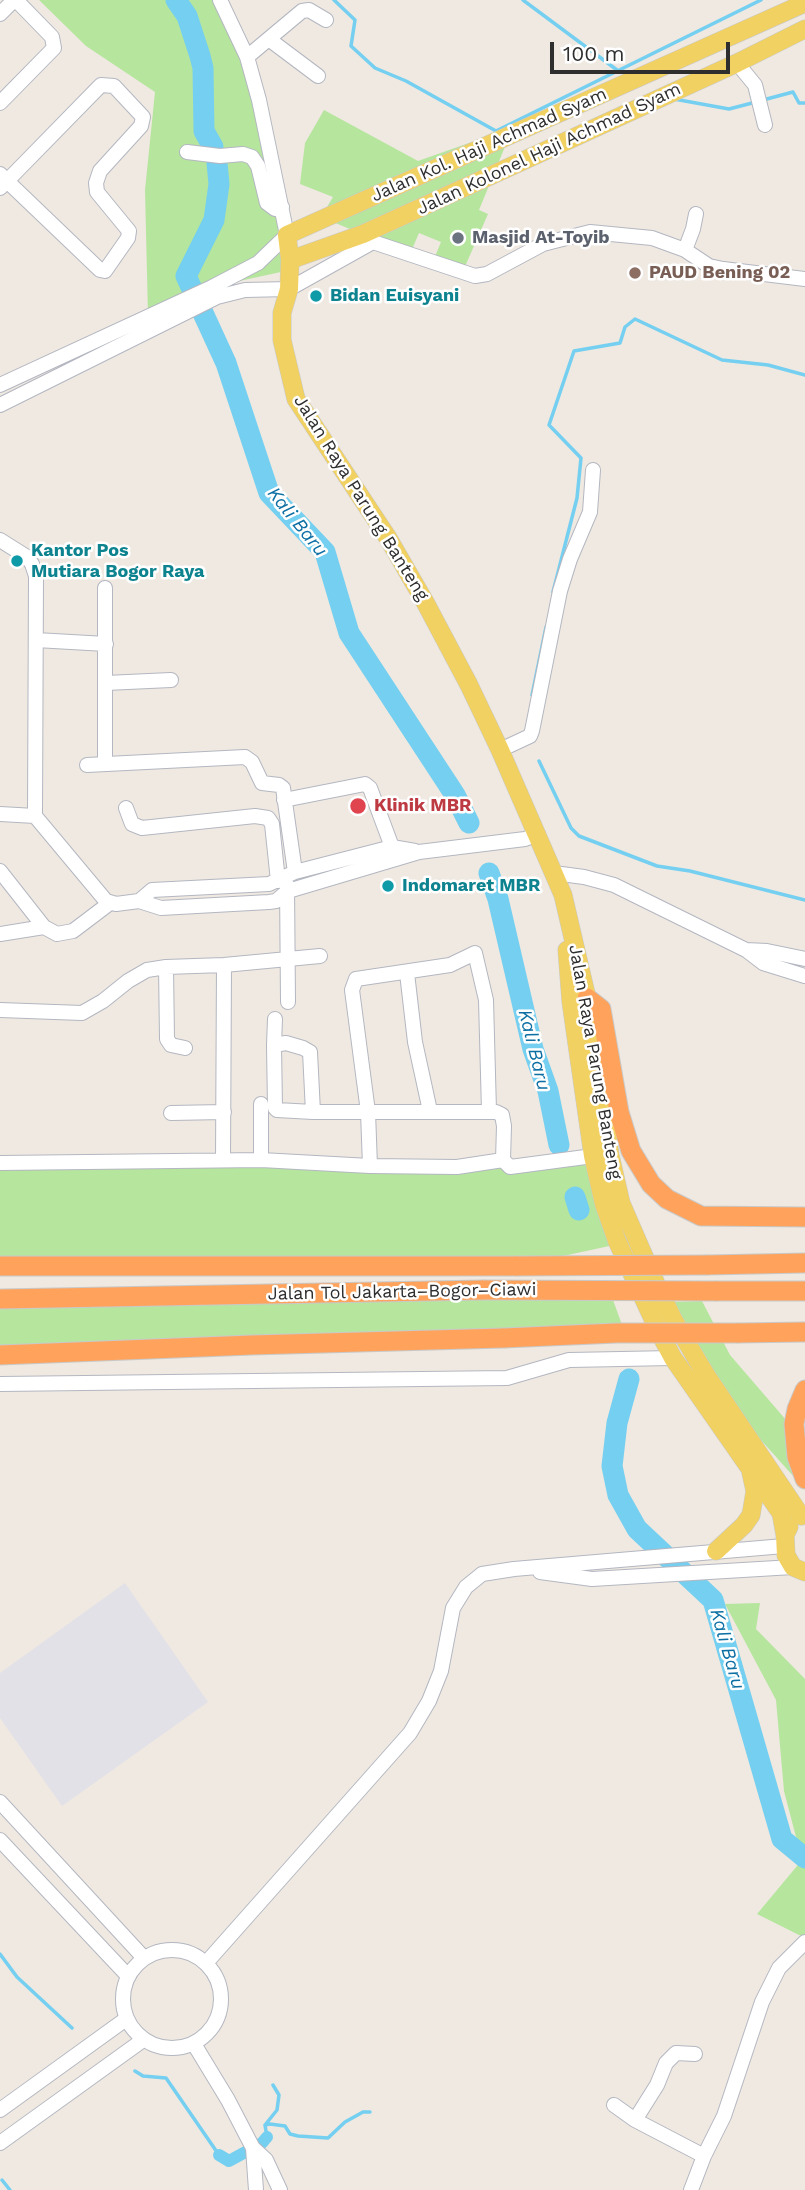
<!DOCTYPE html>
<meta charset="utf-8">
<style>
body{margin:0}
#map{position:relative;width:805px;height:2190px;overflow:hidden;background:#efe9e1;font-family:"Work Sans",sans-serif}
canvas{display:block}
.scale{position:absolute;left:550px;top:42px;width:180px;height:32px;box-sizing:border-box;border:4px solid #2e2e2e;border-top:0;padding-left:9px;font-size:21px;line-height:24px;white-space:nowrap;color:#2e2e2e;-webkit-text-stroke:5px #fff;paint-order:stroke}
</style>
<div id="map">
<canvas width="805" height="2190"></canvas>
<div class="scale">100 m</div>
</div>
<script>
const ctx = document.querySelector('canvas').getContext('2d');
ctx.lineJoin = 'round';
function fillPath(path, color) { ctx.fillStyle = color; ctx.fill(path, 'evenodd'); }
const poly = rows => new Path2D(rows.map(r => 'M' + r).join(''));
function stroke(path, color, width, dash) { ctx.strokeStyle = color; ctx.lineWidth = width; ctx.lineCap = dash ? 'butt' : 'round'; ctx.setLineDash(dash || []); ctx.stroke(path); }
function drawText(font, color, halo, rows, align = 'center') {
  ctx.font = font + ' "Work Sans",sans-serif'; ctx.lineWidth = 5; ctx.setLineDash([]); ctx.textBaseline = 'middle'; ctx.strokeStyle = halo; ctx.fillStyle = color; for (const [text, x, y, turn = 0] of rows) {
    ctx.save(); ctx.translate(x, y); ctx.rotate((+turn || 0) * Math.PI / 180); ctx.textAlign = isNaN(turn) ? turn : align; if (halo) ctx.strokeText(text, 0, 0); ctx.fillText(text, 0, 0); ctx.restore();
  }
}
fillPath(poly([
 [125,1583,208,1702,62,1806,0,1718,0,1673]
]), '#e3e1e8');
fillPath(poly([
 [39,0,220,0,247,58,290,270,212,287,148,315,145,190,155,92,86,46],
 [324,110,418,161,503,131,511,132,479,210,488,214,463,271,434,259,441,242,419,233,410,254,321,217,333,197,300,184,305,143],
 [610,1154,637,1240,517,1266,0,1266,0,1165,510,1167],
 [609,1289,625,1333,0,1354,0,1299],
 [702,1301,730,1355,793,1428,802,1486,694,1365,667,1302],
 [760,1603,756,1629,805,1679,805,1938,757,1914,802,1860,784,1791,776,1700,725,1604]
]), '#b6e59e');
stroke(poly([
 [334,0,355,20,351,46,375,68,406,81,496,131,761,0],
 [523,0,617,70],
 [674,99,729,109,756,102],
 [763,100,793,92,799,103,805,103],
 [553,592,577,498,581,458,549,425,574,351,620,343,625,327,635,319,722,360,768,365,805,375],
 [532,695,546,627],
 [539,761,571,828,579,836,657,866,690,871,805,900],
 [0,1954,17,1977,72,2028],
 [135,2071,143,2076,166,2078,219,2155],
 [265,2125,277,2110,279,2095,273,2085],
 [267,2137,265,2125,270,2124,285,2126,290,2134,298,2136,328,2138,345,2122,363,2112,370,2112],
 [2,2180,10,2190]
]), '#75cff0', 3.5);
stroke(poly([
 [219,2155,229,2161,262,2143,267,2137]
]), '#75cff0', 12);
stroke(poly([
 [176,0,187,16,200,56,203,68,204,131,213,147],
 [217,163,219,184,214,220,186,276,226,363,269,493,325,552,349,633,455,795,469,823],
 [489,873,498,899,533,1049,548,1091,559,1145],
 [575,1197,579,1210],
 [629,1379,617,1423,612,1466,618,1495,637,1529,713,1600,782,1839,805,1858]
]), '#75cff0', 21);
const minor = poly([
 [0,14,14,0],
 [270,40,318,76],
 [247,57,302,11,309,10,326,20],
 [737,63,755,85,765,125],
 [0,103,54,48,52,37,16,0],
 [187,152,220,156,243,154,252,157,258,166,267,203,275,209,282,207],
 [0,174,7,181,100,270,105,271,128,238,129,231,97,192,96,183,100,171,141,126,143,117,114,86,101,85,98,88,7,181,0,188],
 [363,234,373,242,475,276,487,274,543,244,590,232,652,238,685,250,709,266,723,269,805,279],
 [685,250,693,229,696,214],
 [0,385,212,287,258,263,287,235,259,100,247,57,220,0],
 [0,405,217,297,245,290,289,289,373,242],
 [0,540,27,557,32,564,36,576,35,816],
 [105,588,105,763],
 [36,640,106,644],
 [106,683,171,680],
 [500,750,530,736,532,731,560,591,570,559,590,512,593,470],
 [87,765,245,757,252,762,262,783,279,785,283,788,295,872],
 [284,800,365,784,370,788,395,855],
 [126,808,132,824,142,828,255,816,268,818,272,824,278,881],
 [0,814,35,816,106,901,116,904,139,901,161,908,269,902,276,901,288,891,419,852,525,839,538,834],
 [0,871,44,927,57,934,73,931,110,903],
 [554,873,584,877,614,885,746,950,763,963,805,976],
 [287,885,288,1002],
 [139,901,152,890,269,884,295,872,392,847,415,851],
 [0,934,44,927],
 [746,950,767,951,805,959],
 [166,967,167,1039,171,1045,185,1048],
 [407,973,415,1042,430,1111],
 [0,1010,82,1013,103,1001,128,981,147,970,166,967,224,965,320,956],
 [274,1045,275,1019],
 [261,1104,261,1160],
 [313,1112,310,1052,303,1048,286,1043,274,1045,275,1108,277,1110,313,1112,496,1112,502,1115,504,1126,503,1160],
 [171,1113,224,1112],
 [223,1160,224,965],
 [0,1163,261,1160,370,1166,457,1167,503,1160,510,1167,593,1156],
 [370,1166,368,1112,352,990,356,979,450,965,475,953,486,1000,489,1111],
 [0,1384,507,1378,569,1360,673,1358],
 [540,1572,592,1579,793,1567],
 [0,1802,144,1958],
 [0,1840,128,1976],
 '123 1999a49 49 0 1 1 98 0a49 49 0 1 1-98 0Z',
 [206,1963,410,1733,429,1701,441,1671,453,1608,466,1587,482,1574,514,1569,784,1546],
 [194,2044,228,2100,253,2148,266,2160,280,2190],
 [614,2105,635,2120,704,2156],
 [0,2110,126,2019],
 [635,2120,657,2085,666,2063,676,2053,695,2054],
 [0,2143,143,2040],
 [253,2148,256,2190],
 [691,2190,704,2156,724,2116,762,2002,779,1968,805,1942]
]);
const major = poly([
 [290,260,363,234,737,63,805,29],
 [567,950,571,1002,593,1156,604,1204,617,1241,658,1330,673,1358,781,1513,785,1535],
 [801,1516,706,1375,673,1319,657,1286,621,1203,610,1155,587,998,563,895,500,750,469,685,425,602,388,538,296,399,282,340,282,313,289,289,290,260,287,235,805,3],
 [789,1527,785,1535,786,1555,793,1567,805,1572],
 [716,1551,744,1525,751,1515,755,1491,751,1473]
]);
const highway = poly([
 [587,998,601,1009,619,1112,631,1151,651,1184,667,1199,701,1216,805,1217],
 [707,1265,805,1263],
 [0,1266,517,1266],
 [716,1291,805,1291],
 [0,1299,483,1290],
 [738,1333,805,1332],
 [0,1355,252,1345,504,1338],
 [805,1390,797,1409,794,1424,797,1457,805,1479]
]);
stroke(minor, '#b4b7c1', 16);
stroke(major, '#c9c9c9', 19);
stroke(highway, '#c9c9c9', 21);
stroke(minor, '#fff', 14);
stroke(major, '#f2d163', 18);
stroke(highway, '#ffa35c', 19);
const highwayBridge = poly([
 [517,1266,707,1265],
 [483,1290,716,1291],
 [504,1338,617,1333,738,1333]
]);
stroke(highwayBridge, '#c9c9c9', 21, []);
stroke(highwayBridge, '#ffa35c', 19);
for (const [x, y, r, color] of [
 [458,238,7,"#6b7280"],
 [635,273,7,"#8d6e63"],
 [316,296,7,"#0f9aa8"],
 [17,561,7,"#0f9aa8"],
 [358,806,9,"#e0444e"],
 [388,886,7,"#0f9aa8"]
]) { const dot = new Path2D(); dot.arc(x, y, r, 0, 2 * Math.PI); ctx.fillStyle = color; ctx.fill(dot); stroke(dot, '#fff', 2.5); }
drawText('18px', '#2e2e2e', '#fff', [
 ["Jalan Kol. Haji Achmad Syam",489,145,-24],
 ["Jalan Kolonel Haji Achmad Syam",549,149,-25],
 ["Jalan Raya Parung Banteng",361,498,58],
 ["Jalan Raya Parung Banteng",595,1062,80],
 ["Jalan Tol Jakarta–Bogor–Ciawi",402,1292,-1]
]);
drawText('bold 18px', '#5b616d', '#fff', [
 ["Masjid At-Toyib",472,238]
], 'left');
drawText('bold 18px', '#785e54', '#fff', [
 ["PAUD Bening 02",649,273]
], 'left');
drawText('bold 18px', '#0d838f', '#fff', [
 ["Bidan Euisyani",330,296],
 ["Kantor Pos",31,551],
 ["Mutiara Bogor Raya",31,572],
 ["Indomaret MBR",402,886]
], 'left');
drawText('bold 18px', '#be3a42', '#fff', [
 ["Klinik MBR",374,806]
], 'left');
drawText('italic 19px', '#0d6fa3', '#fff', [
 ["Kali Baru",297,522,51],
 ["Kali Baru",534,1050,76],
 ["Kali Baru",727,1649,74]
]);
</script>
